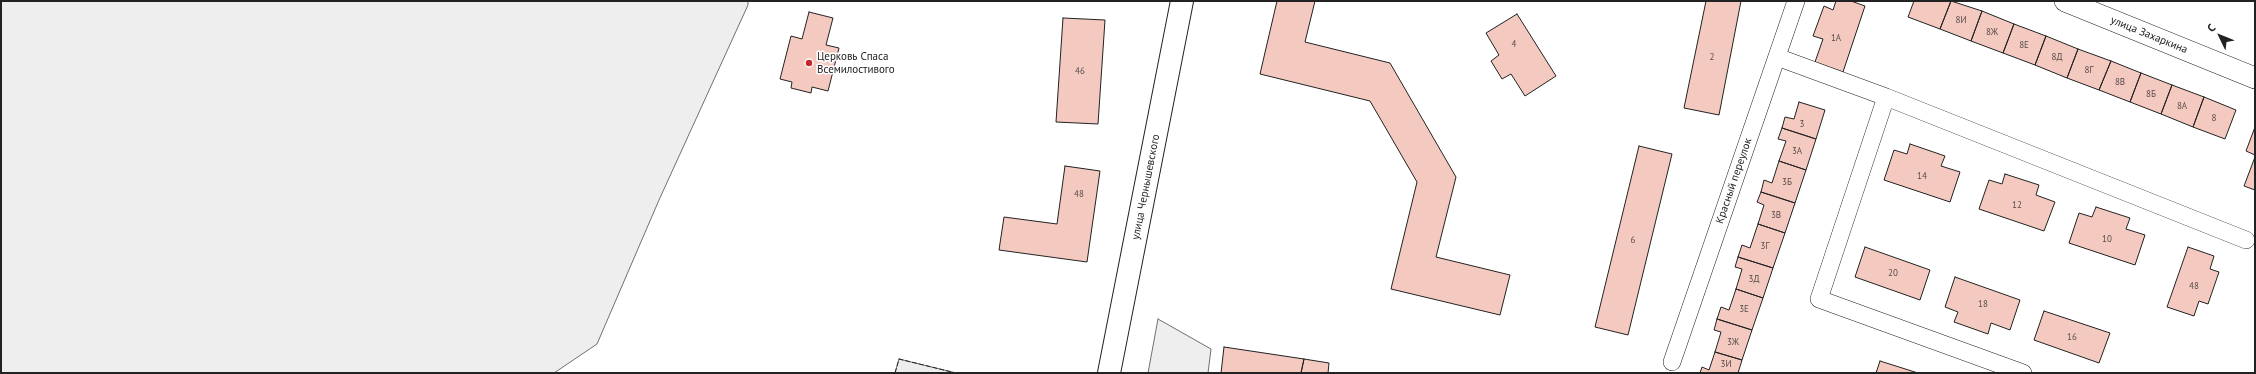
<!DOCTYPE html>
<meta charset="utf-8">
<style>
body{margin:0}
#map{position:relative;width:2256px;height:374px;overflow:hidden;background:#fff;font-family:"PT Sans",sans-serif}
canvas{display:block}
.frame{position:absolute;inset:0;border:2px solid #222;pointer-events:none}
.north{position:absolute;left:2200px;top:16px;width:40px;height:40px;-webkit-text-stroke:3px #fff;paint-order:stroke;rotate:313deg;font-size:11px;font-weight:700;line-height:16px;text-align:center;color:#222}
.north::after{content:'';display:block;margin:auto;width:14px;height:18px;background:#222;clip-path:polygon(50% 0,100% 100%,50% 72%,0 100%)}
</style>
<div id="map">
<canvas width="2256" height="374"></canvas>
<div class="frame"></div>
<div class="north">С</div>
</div>
<script>
const ctx = document.querySelector('canvas').getContext('2d');
ctx.lineJoin = 'round';
function fillPath(path, color) { ctx.fillStyle = color; ctx.fill(path, 'evenodd'); }
const poly = rows => new Path2D(rows.map(r => 'M' + r).join(''));
function stroke(path, color, width, dash) { ctx.strokeStyle = color; ctx.lineWidth = width; ctx.lineCap = dash ? 'butt' : 'round'; ctx.setLineDash(dash || []); ctx.stroke(path); }
function drawText(font, color, halo, rows, align = 'center') {
  ctx.font = font + ' "PT Sans",sans-serif'; ctx.lineWidth = 3; ctx.setLineDash([]); ctx.textBaseline = 'middle'; ctx.strokeStyle = halo; ctx.fillStyle = color; for (const [text, x, y, turn = 0] of rows) {
    ctx.save(); ctx.translate(x, y); ctx.rotate((+turn || 0) * Math.PI / 180); ctx.textAlign = isNaN(turn) ? turn : align; if (halo) ctx.strokeText(text, 0, 0); ctx.fillText(text, 0, 0); ctx.restore();
  }
}
const green = poly([
 [1,1,748,1,748,5,659,200,597,344,554,373,1,373,1,1],
 [1158,319,1211,349,1208,373,1148,373,1158,319]
]);
fillPath(green, '#eee');
stroke(green, '#6f6f6f', 1);
const parking = poly([
 [899,359,956,373,895,373,899,359]
]);
fillPath(parking, '#ededed');
stroke(parking, '#6f6f6f', 1);
const building = poly([
 [1277,1,1315,1,1305,42,1390,63,1456,177,1436,257,1510,275,1500,315,1391,289,1417,182,1370,101,1260,74,1277,1],
 [1706,1,1741,1,1719,115,1684,108,1706,1],
 [1836,1,1851,1,1865,6,1843,72,1815,62,1823,39,1813,36,1824,6,1833,10,1836,1],
 [1914,1,1951,1,1940,29,1908,17,1914,1],
 [1951,1,1982,11,1971,41,1940,29,1951,1],
 [1982,11,2014,24,2003,53,1971,41,1982,11],
 [809,12,833,18,826,45,839,48,828,91,812,87,811,93,791,88,792,82,780,79,791,36,802,39,809,12],
 [1517,14,1556,76,1525,96,1511,74,1502,79,1491,61,1499,55,1486,33,1517,14],
 [1063,18,1105,20,1098,124,1056,122,1063,18],
 [2014,24,2046,36,2035,65,2003,53,2014,24],
 [2046,36,2078,49,2067,78,2035,65,2046,36],
 [2078,49,2111,61,2099,90,2067,78,2078,49],
 [2111,61,2141,73,2130,102,2099,90,2111,61],
 [2141,73,2172,85,2161,114,2130,102,2141,73],
 [2172,85,2204,97,2193,127,2161,114,2172,85],
 [2204,97,2236,110,2225,139,2193,127,2204,97],
 [1799,102,1825,110,1816,139,1782,128,1785,117,1794,119,1799,102],
 [2255,127,2255,155,2246,151,2255,127],
 [1782,128,1816,139,1806,170,1779,161,1786,141,1778,139,1782,128],
 [1910,144,1945,156,1941,166,1960,172,1950,202,1884,180,1894,150,1907,154,1910,144],
 [1639,146,1672,154,1628,335,1595,327,1639,146],
 [2255,157,2255,190,2244,186,2255,157],
 [1779,161,1806,170,1795,203,1761,192,1764,180,1772,183,1779,161],
 [1065,166,1100,171,1087,262,999,250,1004,217,1057,224,1065,166],
 [2005,174,2039,185,2036,195,2055,202,2044,231,1979,209,1989,180,2002,184,2005,174],
 [1761,192,1795,203,1785,233,1758,224,1764,205,1757,202,1761,192],
 [2096,207,2130,218,2126,229,2145,235,2135,265,2069,243,2079,213,2092,217,2096,207],
 [1758,224,1785,233,1773,268,1738,257,1742,245,1750,248,1758,224],
 [1865,247,1930,270,1920,300,1855,277,1865,247],
 [2188,247,2214,256,2210,269,2219,272,2208,304,2199,301,2194,316,2167,307,2188,247],
 [1738,257,1773,268,1763,298,1736,289,1742,269,1735,267,1738,257],
 [1955,277,2020,300,2010,330,1991,323,1988,334,1954,322,1958,312,1945,307,1955,277],
 [1736,289,1763,298,1752,330,1717,319,1721,307,1729,310,1736,289],
 [2044,311,2110,333,2099,363,2034,340,2044,311],
 [1717,319,1752,330,1742,360,1715,352,1721,332,1714,330,1717,319],
 [1224,347,1304,359,1301,373,1221,373,1224,347],
 [1715,352,1742,360,1738,373,1700,373,1702,367,1709,370,1715,352],
 [1304,359,1329,363,1328,373,1301,373,1304,359],
 [1880,361,1918,373,1876,373,1880,361]
]);
fillPath(building, '#f3c9c0');
stroke(building, '#222', 1);
const minor = poly([
 [1777,57,1886,97,2246,240],
 [1886,97,1819,299,2023,373],
 [1672,362,1796,1]
]);
const tertiary = poly([
 [2065,1,2255,78]
]);
const primary = poly([
 [1109,373,1182,1]
]);
stroke(minor, '#222', 18);
stroke(tertiary, '#222', 22);
stroke(primary, '#222', 24);
stroke(minor, '#fff', 17);
stroke(tertiary, '#fff', 21);
stroke(primary, '#fff', 22);
stroke(poly([
 [895,373,899,359,956,373]
]), '#222', 1, [5, 2]);
for (const [x, y, r, color] of [
 [809,63,4,"#c62828"]
]) { const dot = new Path2D(); dot.arc(x, y, r, 0, 2 * Math.PI); ctx.fillStyle = color; ctx.fill(dot); stroke(dot, '#fff', 1.5); }
drawText('9px', '#564c4a', null, [
 ["8И",1961,20],
 ["8Ж",1992,32],
 ["1А",1836,38],
 ["4",1514,44],
 ["8Е",2024,45],
 ["2",1712,57],
 ["8Д",2057,57],
 ["8Г",2089,70],
 ["46",1080,71],
 ["8В",2120,82],
 ["8Б",2151,94],
 ["8А",2182,106],
 ["8",2214,118],
 ["3",1802,124],
 ["3А",1797,151],
 ["14",1922,176],
 ["3Б",1787,182],
 ["48",1079,194],
 ["12",2017,205],
 ["3В",1776,215],
 ["10",2107,239],
 ["6",1633,240],
 ["3Г",1765,246],
 ["20",1893,273],
 ["3Д",1754,279],
 ["48",2194,286],
 ["18",1983,304],
 ["3Е",1744,309],
 ["16",2072,337],
 ["3Ж",1733,342],
 ["3И",1726,364]
]);
drawText('11px', '#222', '#fff', [
 ["улица Захаркина",2149,35,22],
 ["Красный переулок",1734,181,-71],
 ["улица Чернышевского",1146,187,-79]
]);
drawText('11px', '#222', '#fff', [
 ["Церковь Спаса",817,57],
 ["Всемилостивого",817,70]
], 'left');
</script>
